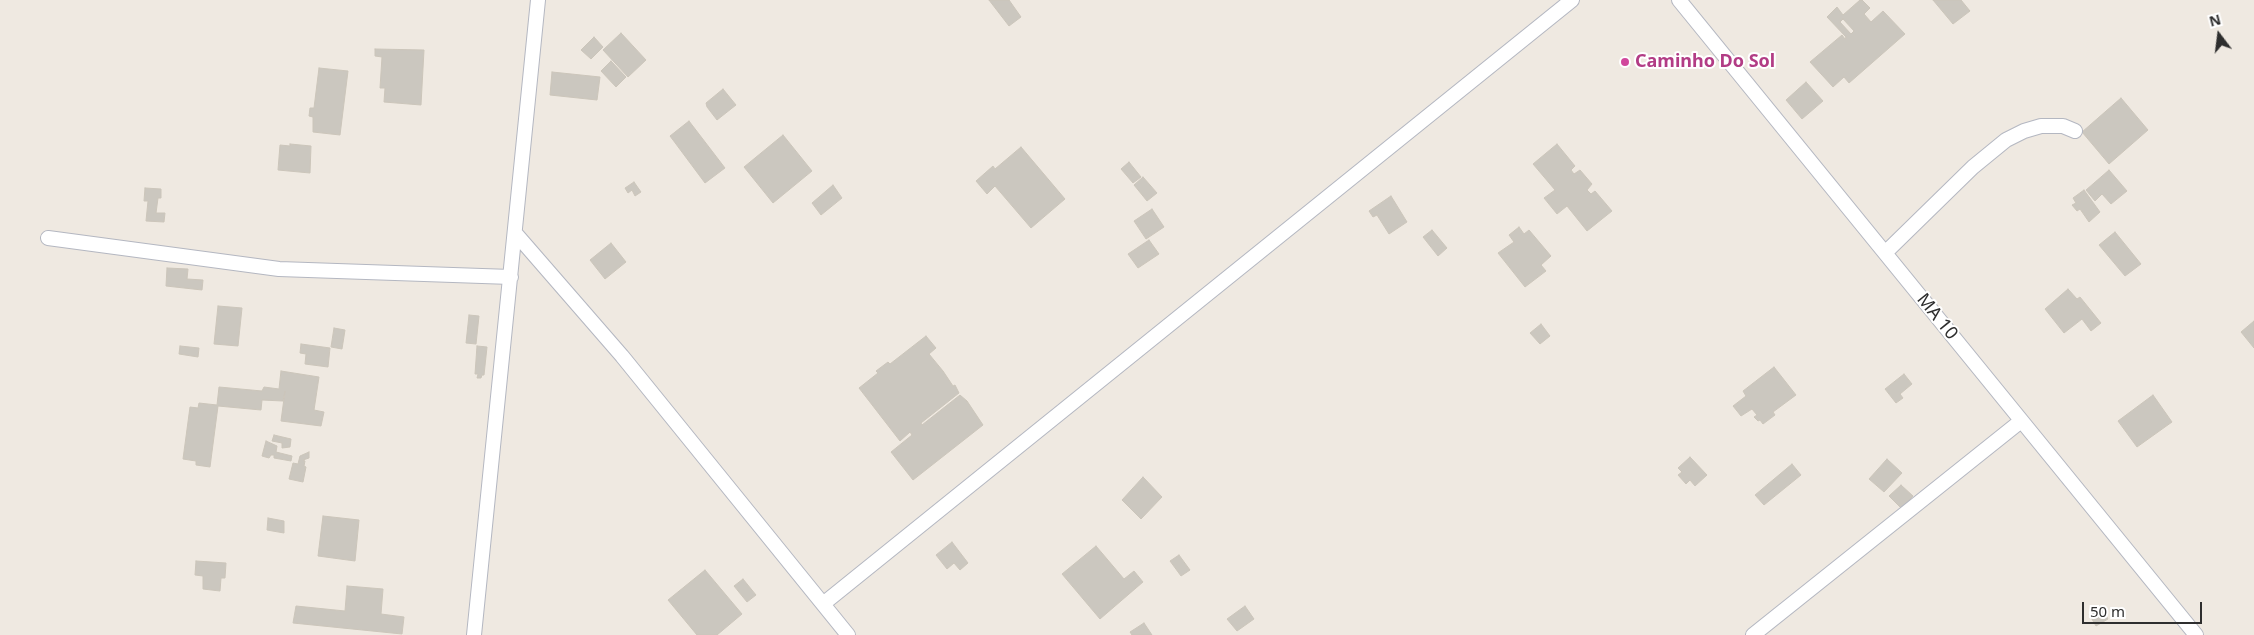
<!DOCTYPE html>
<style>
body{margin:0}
#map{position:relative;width:2254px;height:635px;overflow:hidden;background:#efe9e1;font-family:"Noto Sans",sans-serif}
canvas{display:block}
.north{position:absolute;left:2194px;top:10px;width:50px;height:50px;-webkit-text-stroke:4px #fff;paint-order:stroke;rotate:345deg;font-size:14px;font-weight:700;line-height:20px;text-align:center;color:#2e2e2e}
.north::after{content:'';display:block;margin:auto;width:18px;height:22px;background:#2e2e2e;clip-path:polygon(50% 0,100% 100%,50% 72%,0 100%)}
.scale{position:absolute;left:2082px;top:602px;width:120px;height:22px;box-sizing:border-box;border:2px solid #2e2e2e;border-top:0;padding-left:6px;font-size:15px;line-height:18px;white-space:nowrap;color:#2e2e2e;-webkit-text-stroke:4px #fff;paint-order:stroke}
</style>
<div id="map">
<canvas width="2254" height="635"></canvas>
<div class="north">N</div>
<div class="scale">50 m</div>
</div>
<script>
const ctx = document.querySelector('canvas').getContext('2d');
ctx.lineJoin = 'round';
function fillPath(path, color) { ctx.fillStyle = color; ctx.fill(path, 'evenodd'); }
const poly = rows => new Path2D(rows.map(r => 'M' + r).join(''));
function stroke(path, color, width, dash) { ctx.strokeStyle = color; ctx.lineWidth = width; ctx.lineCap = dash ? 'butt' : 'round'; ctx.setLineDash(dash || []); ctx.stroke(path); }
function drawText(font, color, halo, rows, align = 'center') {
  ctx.font = font + ' "Noto Sans",sans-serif'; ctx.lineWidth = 4; ctx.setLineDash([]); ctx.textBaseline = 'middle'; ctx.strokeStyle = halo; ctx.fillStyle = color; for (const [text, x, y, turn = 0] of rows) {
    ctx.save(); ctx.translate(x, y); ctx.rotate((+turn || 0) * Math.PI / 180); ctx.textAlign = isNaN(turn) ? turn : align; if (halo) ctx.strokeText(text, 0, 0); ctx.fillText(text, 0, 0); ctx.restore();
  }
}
const building = poly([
 [989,0,1009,0,1021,17,1009,26,989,0],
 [1860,0,1862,0,1870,8,1864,14,1871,22,1883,11,1905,34,1849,83,1844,77,1833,87,1810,62,1842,35,1845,39,1846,37,1827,17,1837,7,1843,15,1860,0],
 [1843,19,1854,31,1851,34,1840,22,1843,19],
 [1933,0,1961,0,1970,11,1953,24,1933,0],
 [621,33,646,60,628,77,603,50,621,33],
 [594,37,603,47,591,59,581,50,594,37],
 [375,49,424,50,421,105,384,102,385,88,380,88,382,57,375,56,375,49],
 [611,61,626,77,616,87,601,71,611,61],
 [319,68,348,71,340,135,313,132,313,117,309,116,310,108,314,108,319,68],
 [552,72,600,77,597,100,550,95,552,72],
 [1806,82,1823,101,1802,119,1786,100,1806,82],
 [723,89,736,105,717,120,707,107,706,103,723,89],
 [2121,98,2148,130,2109,164,2082,132,2121,98],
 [689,121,725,168,705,183,670,136,689,121],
 [783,135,812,171,773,203,744,167,783,135],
 [290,144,311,146,310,173,278,170,280,145,290,146,290,144],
 [1557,144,1575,166,1571,170,1574,174,1580,170,1592,184,1587,190,1591,194,1595,191,1612,211,1587,231,1567,206,1557,214,1544,198,1555,190,1533,164,1557,144],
 [1021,147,1065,199,1031,228,995,186,987,194,976,181,993,166,995,169,1021,147],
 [1129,162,1141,177,1133,183,1121,169,1129,162],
 [2109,170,2127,191,2111,204,2102,194,2095,201,2086,190,2109,170],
 [1143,177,1157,193,1147,201,1134,185,1143,177],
 [634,182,641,192,635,196,632,190,628,193,625,188,634,182],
 [833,185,842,198,821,215,812,203,833,185],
 [145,188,161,189,161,198,158,198,156,213,165,213,164,222,146,221,148,201,144,201,145,188],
 [2084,190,2100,212,2089,222,2080,209,2077,211,2072,205,2076,203,2073,198,2084,190],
 [1391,196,1407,222,1389,234,1377,215,1373,217,1369,211,1391,196],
 [1152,209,1164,227,1146,239,1134,221,1152,209],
 [1519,227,1524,234,1529,230,1551,256,1541,265,1546,271,1525,287,1498,253,1514,242,1509,235,1519,227],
 [1432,230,1447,248,1438,256,1423,237,1432,230],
 [2115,232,2141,264,2125,276,2099,245,2115,232],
 [1149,240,1159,254,1138,268,1128,254,1149,240],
 [611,243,626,262,605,279,590,260,611,243],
 [167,268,188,269,187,279,203,280,202,290,166,286,167,268],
 [2068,289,2077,299,2080,297,2101,323,2091,331,2082,319,2064,333,2045,309,2068,289],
 [218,306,242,308,238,346,214,344,218,306],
 [469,315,479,316,476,344,466,343,469,315],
 [2254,321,2254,348,2241,332,2254,321],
 [1541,324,1550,336,1540,344,1530,333,1541,324],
 [334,328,345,330,342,349,331,347,334,328],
 [926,336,936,348,929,354,943,371,953,386,955,385,959,393,921,423,922,425,960,395,967,401,983,425,913,480,891,452,912,435,910,432,900,441,859,388,878,373,876,371,888,362,890,364,926,336],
 [301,344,330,348,328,367,305,364,306,354,300,353,301,344],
 [180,346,199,348,198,357,179,354,180,346],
 [477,346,487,347,484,375,482,375,481,378,477,378,478,374,475,374,477,346],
 [1774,367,1796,395,1773,412,1775,415,1763,424,1760,420,1758,421,1754,417,1757,415,1752,409,1741,416,1733,406,1746,396,1743,391,1774,367],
 [281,371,319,377,314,410,324,412,321,426,281,421,285,391,283,401,262,400,261,410,218,406,210,467,196,465,196,461,183,459,190,407,198,408,199,403,217,405,219,387,262,391,264,387,279,389,281,371],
 [1904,374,1912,384,1900,394,1903,398,1896,403,1885,389,1904,374],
 [2153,395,2172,422,2137,447,2118,421,2153,395],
 [274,435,291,439,290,447,282,448,282,443,272,441,274,435],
 [266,441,277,446,276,452,292,456,291,461,274,458,274,455,271,455,269,458,262,456,266,441],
 [309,452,309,458,303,460,305,461,304,466,306,467,303,482,289,479,293,463,298,464,300,456,309,452],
 [1690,457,1707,475,1695,486,1690,480,1686,484,1678,475,1682,472,1678,468,1690,457],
 [1887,459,1902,473,1884,492,1869,479,1887,459],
 [1792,464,1801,475,1764,505,1755,495,1792,464],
 [1143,477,1162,497,1141,519,1122,500,1143,477],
 [1901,485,1913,496,1901,508,1889,496,1901,485],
 [323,516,359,520,355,561,318,556,323,516],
 [268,518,284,521,284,533,267,530,268,518],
 [952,542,968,563,960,570,954,563,947,569,936,555,952,542],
 [1096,546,1124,579,1134,571,1143,582,1100,619,1062,574,1096,546],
 [1179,555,1190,570,1181,576,1170,561,1179,555],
 [196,561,226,563,225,578,221,578,220,591,203,589,203,576,195,575,196,561],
 [705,570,742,614,717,635,697,635,668,600,705,570],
 [743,579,756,595,747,602,734,586,743,579],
 [347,586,383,589,381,614,404,617,402,634,293,623,296,606,345,611,347,586],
 [1245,606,1254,619,1237,631,1227,619,1245,606],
 [2101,607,2108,619,2096,626,2089,614,2101,607],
 [1144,623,1152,635,1132,635,1130,632,1144,623]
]);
fillPath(building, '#cbc7bf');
stroke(building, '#cbc5ba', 1);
const minor = poly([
 [1679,0,2196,635],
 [516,234,622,356,848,635],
 [48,238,279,269,511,277],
 [1885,253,1973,167,2006,140,2024,131,2041,126,2063,126,2075,131],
 [823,604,1572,0],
 [474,635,538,0],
 [1753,635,2021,421]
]);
stroke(minor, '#b4b7c1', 16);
stroke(minor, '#fff', 14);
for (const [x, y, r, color] of [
 [1625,62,5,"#d1479c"]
]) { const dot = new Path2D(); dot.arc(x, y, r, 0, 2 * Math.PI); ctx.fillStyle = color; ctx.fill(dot); stroke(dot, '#fff', 2); }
drawText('bold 18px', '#b23c85', '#fff', [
 ["Caminho Do Sol",1635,62]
], 'left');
drawText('18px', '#2e2e2e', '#fff', [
 ["MA 10",1937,317,51]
]);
</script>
